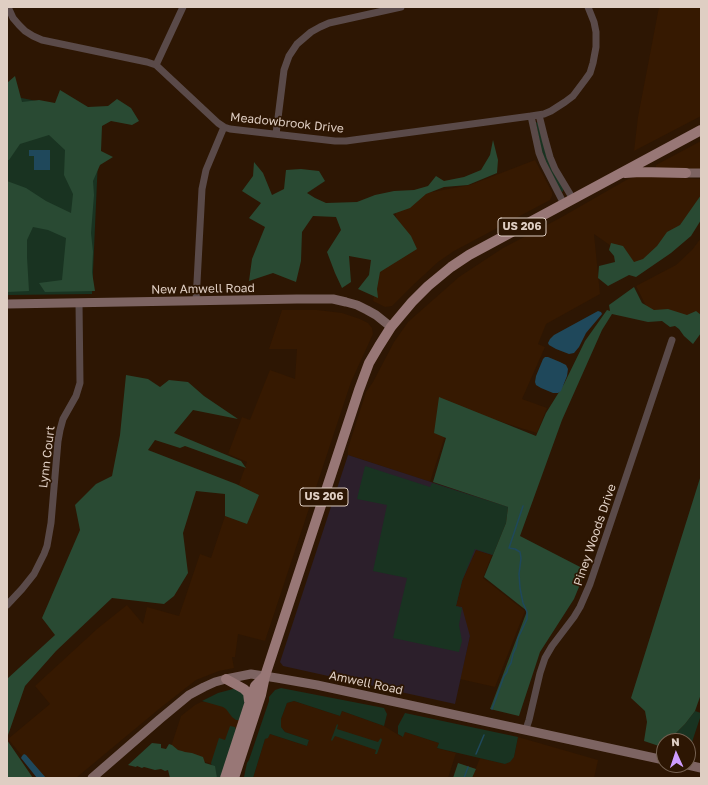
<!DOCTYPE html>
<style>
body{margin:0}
#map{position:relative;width:708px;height:785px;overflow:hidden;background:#2d1603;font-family:"Golos Text",sans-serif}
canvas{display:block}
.frame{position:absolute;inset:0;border:8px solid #dfcec3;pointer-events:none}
.north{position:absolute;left:656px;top:733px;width:40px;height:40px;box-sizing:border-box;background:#2d1603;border:1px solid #746050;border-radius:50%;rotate:357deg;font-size:11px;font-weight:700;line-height:16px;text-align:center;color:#dfcec3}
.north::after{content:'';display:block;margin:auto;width:14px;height:18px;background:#cf9dff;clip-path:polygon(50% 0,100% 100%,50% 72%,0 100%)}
</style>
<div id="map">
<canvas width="708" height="785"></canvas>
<div class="frame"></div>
<div class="north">N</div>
</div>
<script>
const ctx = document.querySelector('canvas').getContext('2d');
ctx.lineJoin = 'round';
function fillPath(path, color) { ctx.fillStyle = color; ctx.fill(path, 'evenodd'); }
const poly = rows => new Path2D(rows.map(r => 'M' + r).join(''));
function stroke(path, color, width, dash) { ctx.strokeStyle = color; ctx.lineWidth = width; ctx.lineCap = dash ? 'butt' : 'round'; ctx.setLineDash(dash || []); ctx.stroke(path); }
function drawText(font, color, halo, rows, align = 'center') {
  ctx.font = font + ' "Golos Text",sans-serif'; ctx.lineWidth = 3.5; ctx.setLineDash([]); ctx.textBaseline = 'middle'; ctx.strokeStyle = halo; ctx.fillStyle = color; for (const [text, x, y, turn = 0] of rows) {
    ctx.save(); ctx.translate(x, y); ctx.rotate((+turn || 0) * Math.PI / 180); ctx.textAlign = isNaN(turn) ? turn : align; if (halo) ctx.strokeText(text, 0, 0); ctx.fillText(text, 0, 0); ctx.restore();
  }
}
fillPath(poly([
 [659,7,701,7,701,116,634,151,638,117],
 [701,141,701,170,656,168,656,165],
 [535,160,552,192,552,196,550,200,454,251,438,262,412,286,392,306,385,307,373,301,378,271,413,249,396,217,394,199,470,185],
 [638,176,644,176,701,179,701,199,678,230,641,267,594,234,600,294,546,324,538,344,545,347,522,399,547,408,537,433,447,405,445,436,430,482,348,455,348,448,366,392,373,382,394,342,408,322,459,277,503,248,560,218,628,179],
 [701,238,701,323,648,310,636,286,676,265,692,250],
 [282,310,317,310,342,313,360,319,368,323,372,328,373,334,351,382,265,641,238,634,235,657,232,657,234,668,219,671,196,680,159,709,76,778,40,778,8,739,50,704,35,686,97,629,127,605,143,624,147,607,179,616,200,554,211,558,225,516,247,524,238,487,247,462,228,454,242,417,250,420,270,370,295,379,297,349,269,349],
 [476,550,492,555,483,578,525,611,495,687,460,679,470,636,456,606,462,581],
 [294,701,340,716,342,711,384,726,402,737,405,732,439,743,437,748,456,753,448,778,253,778,265,739,270,734,307,746,309,740,285,732,281,727,281,719,287,703],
 [201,702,210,702,226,707,240,719,223,768,170,750,181,716,195,705],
 [518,737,598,760,594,778,472,778,480,758,505,764,514,757]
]), '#361901');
fillPath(poly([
 [348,455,508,507,492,555,476,550,462,581,456,606,462,607,470,636,455,704,283,666,280,662]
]), '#2c1f2b');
fillPath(poly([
 [7,95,100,114,92,294,7,295],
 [537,122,538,123,546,154,550,164,563,188,563,192,560,190,547,165,541,149,536,123],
 [365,466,430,487,432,483,508,507,506,523,493,555,475,549,462,581,456,606,462,608,459,625,462,641,459,652,393,638,407,578,373,571,387,505,357,499],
 [281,688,384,708,387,714,384,726,342,711,340,716,294,701,287,703,281,719,281,727,285,732,309,740,307,746,270,734,268,738,265,739,253,778,245,778,244,777,247,763,249,760,269,701,269,697,275,690],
 [233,689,237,689,244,693,246,701,240,718,239,720,236,720,232,717,226,709,223,707,202,701,218,693],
 [695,711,701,713,701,715,688,754,688,741,668,741,685,724],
 [405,713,518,737,514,757,510,762,505,764,437,748,439,743,405,732,403,737,398,734,398,726],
 [337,724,338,725,337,729,378,742,380,739,381,738,382,740,377,754,375,754,376,750,335,736,332,741,331,740],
 [230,726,235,727,236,730,221,778,214,778,211,763,219,738,225,740]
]), '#193321');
fillPath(poly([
 [15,76,22,102,39,100,55,103,60,90,88,107,108,106,117,99,131,108,139,121,132,125,111,121,102,126,101,151,113,157,100,165,93,181,94,195,91,233,93,252,92,272,95,291,45,292,39,283,62,280,66,238,48,230,33,227,27,240,27,257,29,291,7,292,7,181,26,188,46,201,71,213,73,194,64,175,65,150,49,135,20,144,9,160,7,160,7,83],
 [493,140,498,160,497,173,468,185,444,187,426,194,410,208,393,214,411,236,417,249,380,272,377,289,378,298,358,289,369,275,371,260,349,256,351,282,342,288,335,273,327,252,341,230,336,217,313,216,302,232,301,261,296,282,273,273,249,281,252,259,265,227,249,218,261,203,242,191,253,176,254,162,263,173,272,195,284,189,286,170,301,169,319,171,325,181,307,193,315,198,326,203,357,202,375,195,394,191,414,190,428,186,436,176,444,181,464,177,481,170,490,155],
 [701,195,701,220,691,236,671,253,636,277,629,275,608,286,598,278,599,266,615,262,614,256,609,250,611,243,623,246,634,262,643,259,657,246,667,232,680,225],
 [634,287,642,303,654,310,668,309,687,315,696,311,701,315,701,333,693,344,684,336,679,329,675,326,670,327,662,321,648,322,612,314,602,330,562,420,520,536,586,570,574,599,540,652,519,716,490,709,527,611,484,577,506,523,508,507,433,482,446,438,434,433,439,397,536,436,546,413,564,384,585,341,607,310,610,311,609,305],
 [126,375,148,379,160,387,169,380,188,382,204,396,238,419,193,410,174,433,241,461,246,468,185,446,180,448,155,440,148,450,236,484,259,495,247,524,225,516,225,494,196,491,183,533,188,573,174,596,164,604,112,598,56,651,25,686,7,738,7,679,55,635,42,618,80,530,75,505,96,484,112,476,120,435],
 [701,475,701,694,695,711,685,724,668,741,664,741,664,745,662,747,644,741,647,722,645,711,631,698],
 [7,740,33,778,7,778],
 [152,743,161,744,161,748,166,749,169,744,172,745,178,750,182,751,185,752,192,753,203,757,205,763,215,766,217,778,170,778,168,770,165,771,161,769,155,770,144,767,142,768,137,766,136,767,128,765],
 [458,763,476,769,472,778,453,778]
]), '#294a33');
fillPath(poly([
 [29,150,50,150,50,170,34,170,34,156,29,156],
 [598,311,601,312,602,314,586,333,579,347,574,353,569,354,556,349,549,345,548,343,550,339,554,335],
 [545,357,548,357,560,362,566,365,568,369,567,376,561,391,558,393,553,393,541,388,536,385,535,382,536,376,543,359],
 [24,754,26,755,46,778,37,778,21,758,22,756]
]), '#1f485b');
stroke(poly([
 [492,709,504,676,507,672,508,668,511,663,513,654,516,647,518,638,527,619,527,612,523,603,520,588,519,574,521,558,520,552,515,549,509,548,523,506],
 [476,754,484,735],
 [464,778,468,767]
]), '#1f485b', 1.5);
stroke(poly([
 [8,7,13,18,19,25,25,31,33,36,42,40,147,62,156,65,218,123,224,127,230,129,335,141,346,141,531,116,544,114,551,111,565,102,573,96,585,80,590,73,593,63,596,47,596,32,594,22,588,7],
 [156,65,183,7],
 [539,115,545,139,550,157,555,169,573,199],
 [531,116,539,153,543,163,564,204],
 [276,134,284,70,289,56,297,44,311,32,320,27,329,23,401,7],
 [196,301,202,189,206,170,224,127],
 [7,605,22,589,34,574,44,554,47,546,51,523,58,441,60,430,63,419,76,396,80,383,79,303],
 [526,729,529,720,540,673,545,658,552,646,574,617,580,607,590,584,672,340]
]), '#5a4a49', 7);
stroke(poly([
 [686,173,701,173],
 [7,304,297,299,333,299,346,302,357,305,367,310,376,315,391,327],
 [688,765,701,768],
 [92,778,160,719,189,695,204,687,215,682,226,679,251,674,277,678,317,685,664,760]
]), '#7d6462', 9);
stroke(poly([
 [625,173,640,172,686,173],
 [226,679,244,689,248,693,249,701],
 [225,778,255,686,265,676],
 [234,778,261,695,265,676,359,390,369,363,379,346,391,327,412,302,428,286,451,267,469,255,701,130]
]), '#987776', 10);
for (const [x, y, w] of [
 [522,227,48],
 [324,497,48]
]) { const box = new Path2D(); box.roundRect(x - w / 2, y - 9, w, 18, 3); ctx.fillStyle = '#2d1603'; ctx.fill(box); stroke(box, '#dfcec3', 1); }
drawText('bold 11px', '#dfcec3', null, [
 ["US 206",522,227],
 ["US 206",324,497]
]);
drawText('12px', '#dfcec3', '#2d1603', [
 ["Meadowbrook Drive",287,123,6],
 ["New Amwell Road",203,289,-1],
 ["Lynn Court",47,457,-83],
 ["Piney Woods Drive",595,535,-71],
 ["Amwell Road",366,683,12]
]);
</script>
